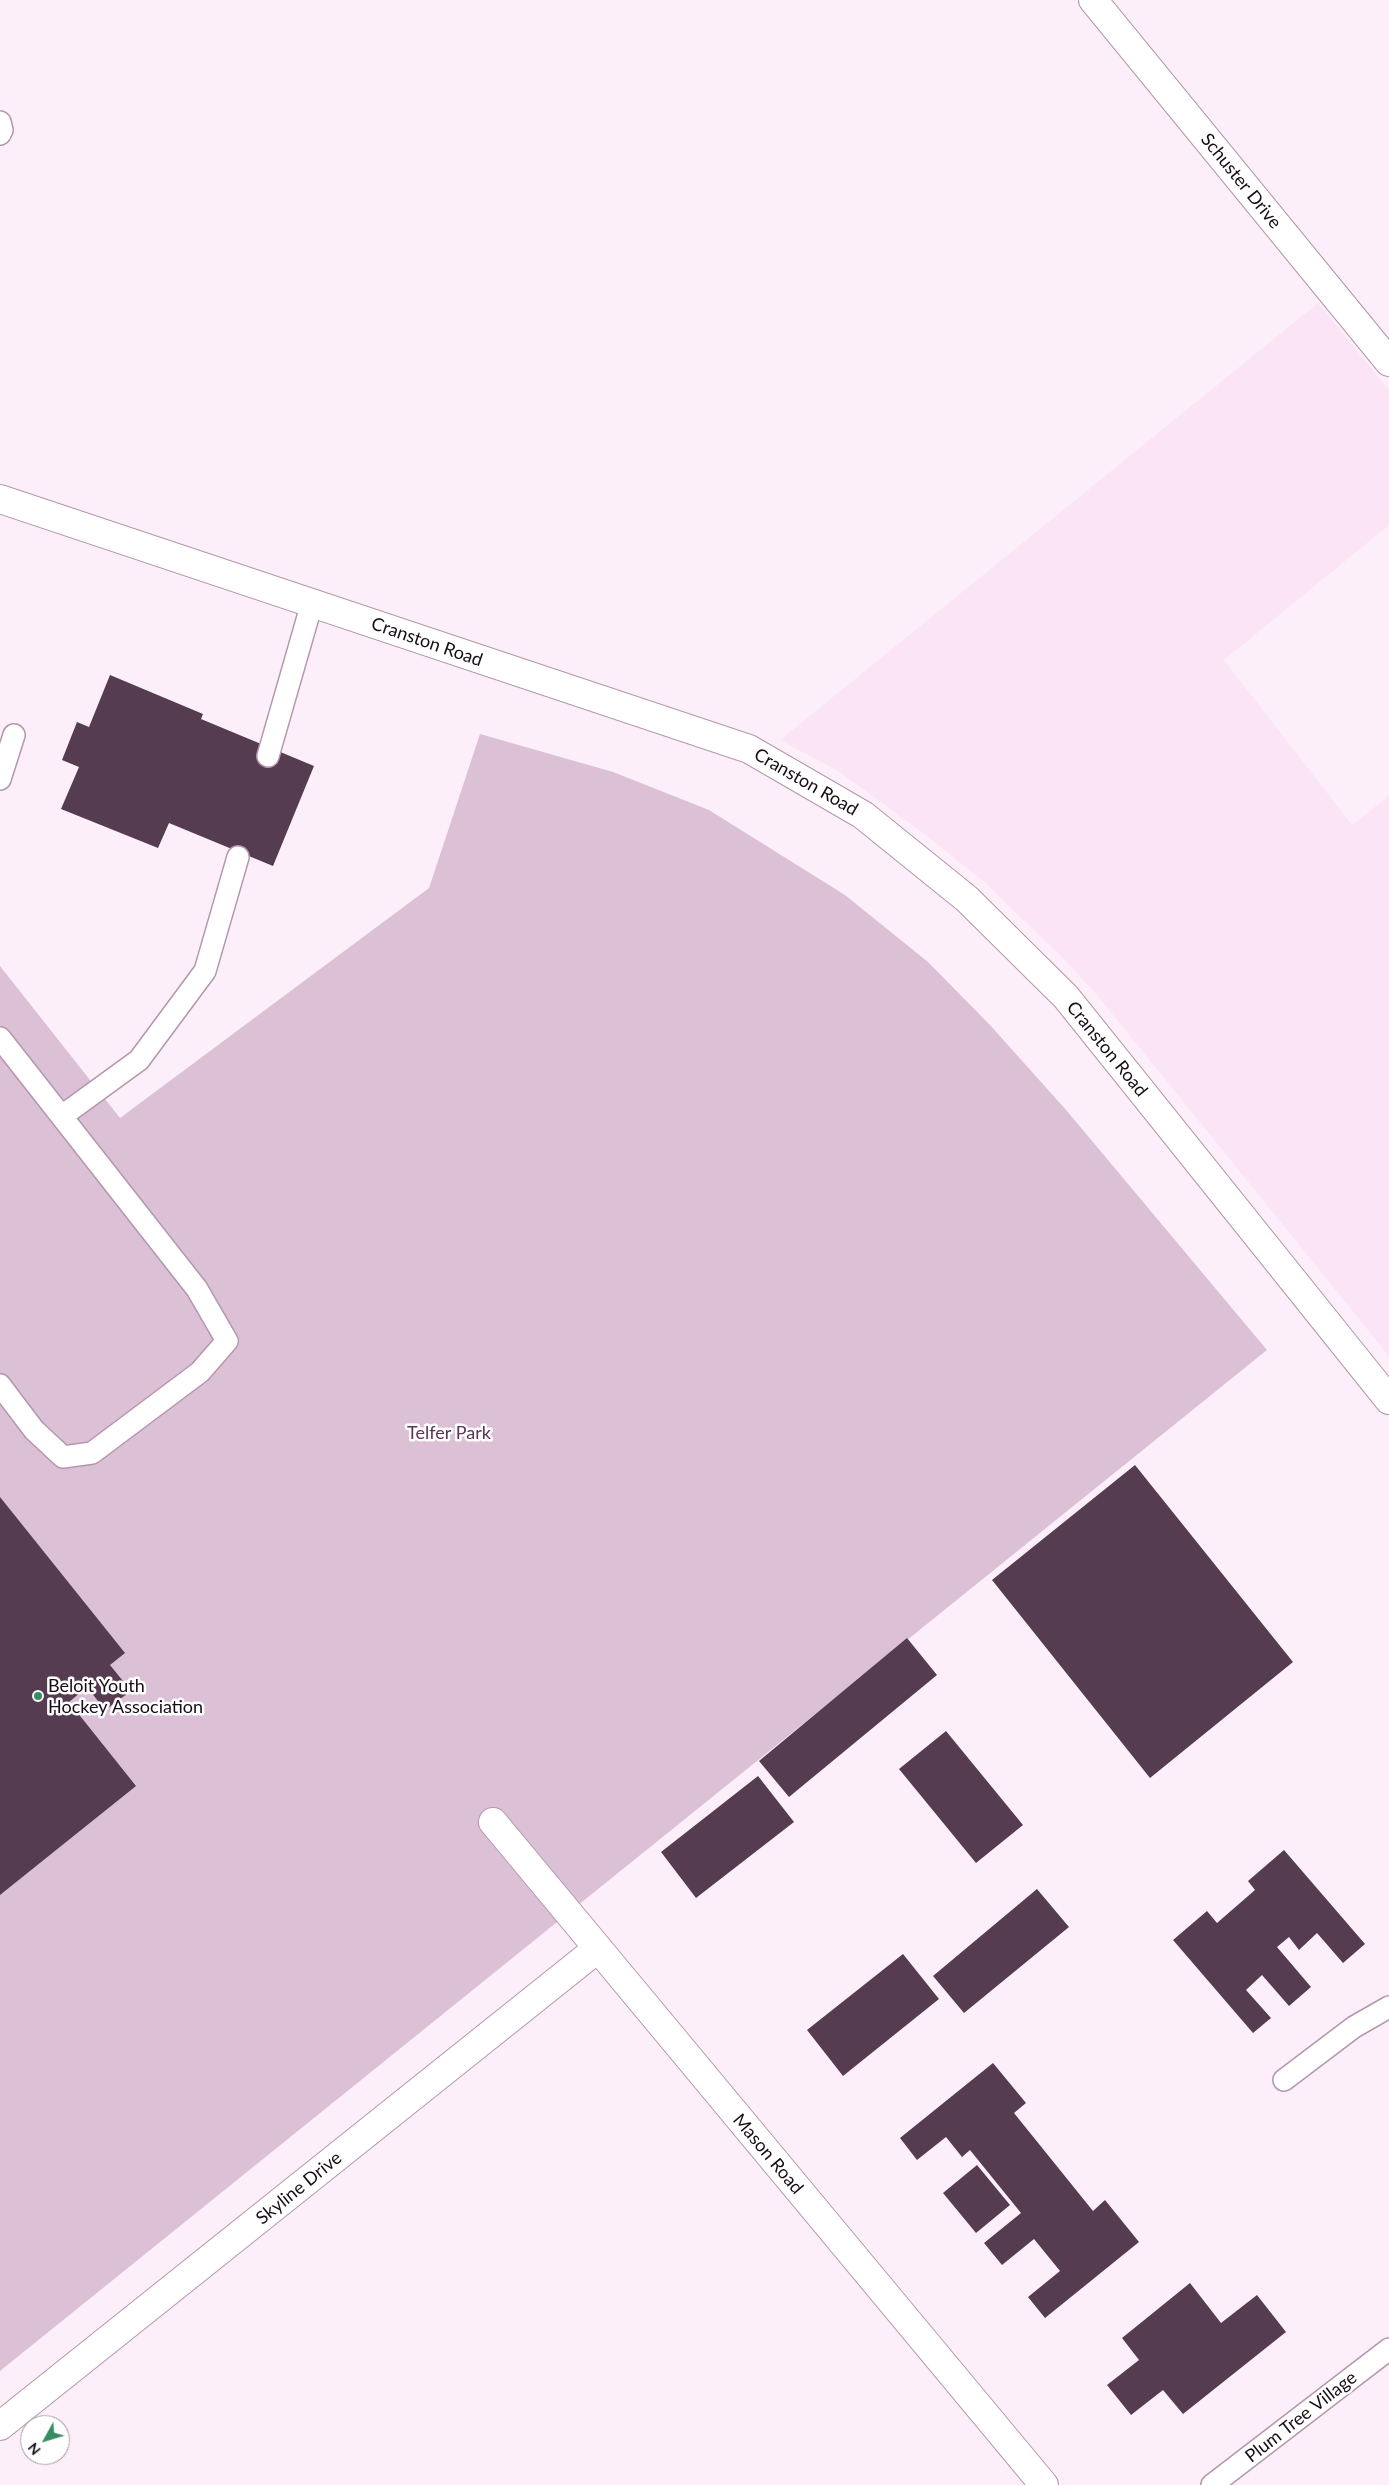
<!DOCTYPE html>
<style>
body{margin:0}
#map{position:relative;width:1389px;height:2485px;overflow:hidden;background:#fceff9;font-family:Lato,sans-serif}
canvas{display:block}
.north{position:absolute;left:20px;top:2415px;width:50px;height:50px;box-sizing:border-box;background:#fff;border:1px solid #a29ea1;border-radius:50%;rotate:231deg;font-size:14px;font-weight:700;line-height:20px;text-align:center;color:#170d15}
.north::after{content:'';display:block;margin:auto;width:18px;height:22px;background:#378d61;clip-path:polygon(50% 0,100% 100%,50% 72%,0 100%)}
</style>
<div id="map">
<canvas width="1389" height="2485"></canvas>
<div class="north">N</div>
</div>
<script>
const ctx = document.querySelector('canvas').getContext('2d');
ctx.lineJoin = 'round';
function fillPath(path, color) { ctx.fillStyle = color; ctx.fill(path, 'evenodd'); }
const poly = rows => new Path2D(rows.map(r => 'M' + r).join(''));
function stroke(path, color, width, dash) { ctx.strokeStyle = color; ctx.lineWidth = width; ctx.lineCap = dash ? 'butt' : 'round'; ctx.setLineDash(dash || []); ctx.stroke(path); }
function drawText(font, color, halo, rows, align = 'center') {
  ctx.font = font + ' Lato,sans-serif'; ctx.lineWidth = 5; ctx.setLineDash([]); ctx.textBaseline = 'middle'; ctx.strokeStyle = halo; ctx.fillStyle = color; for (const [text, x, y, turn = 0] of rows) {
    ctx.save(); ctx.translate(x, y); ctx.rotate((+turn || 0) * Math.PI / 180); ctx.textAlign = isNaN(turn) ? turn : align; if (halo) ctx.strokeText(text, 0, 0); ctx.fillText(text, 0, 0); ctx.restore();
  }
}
fillPath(poly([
 [1318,303,1389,390,1389,525,1224,660,1352,825,1389,796,1389,1356,1097,995,1062,957,984,882,922,832,838,771,780,740]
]), '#fbe4f5');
fillPath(poly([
 [480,734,613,772,709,810,845,895,928,962,990,1025,1067,1111,1267,1350,0,2371,0,966,120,1118,429,888]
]), '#dcc1d6');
fillPath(poly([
 [110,675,203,714,201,719,314,766,273,866,169,823,158,848,61,809,79,767,62,760,77,722,89,727],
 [1135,1465,1293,1662,1150,1778,992,1580],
 [0,1497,125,1653,110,1665,131,1691,105,1710,87,1687,69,1702,136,1786,0,1895],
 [907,1638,937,1675,789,1797,759,1761],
 [946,1731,1023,1825,976,1863,899,1769],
 [758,1776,794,1822,696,1898,661,1852],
 [1284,1850,1365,1944,1343,1963,1317,1933,1299,1950,1289,1937,1277,1947,1311,1987,1289,2006,1262,1975,1246,1990,1271,2018,1253,2033,1173,1940,1207,1911,1217,1923,1255,1890,1248,1881],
 [1037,1889,1069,1927,964,2013,933,1976],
 [903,1954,939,1999,843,2076,807,2030],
 [993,2063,1026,2103,1014,2113,1093,2211,1105,2200,1139,2242,1045,2318,1028,2297,1060,2271,1034,2239,1002,2265,984,2243,1021,2213,970,2150,962,2157,946,2137,917,2160,900,2138],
 [977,2165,1010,2205,976,2233,943,2193],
 [1190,2283,1221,2323,1257,2295,1286,2332,1183,2414,1163,2390,1131,2415,1107,2385,1139,2360,1122,2338]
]), '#553c50');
const service = poly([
 [0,122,2,130,0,134],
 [268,756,312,603],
 [0,779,14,735],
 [0,1038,197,1289,227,1341,200,1372,92,1453,63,1457,34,1430,0,1385],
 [62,1116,139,1060,205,971,238,857],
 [1284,2080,1354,2027,1389,2007],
 [1212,2485,1389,2349]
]);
const minor = poly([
 [1093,0,1389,362],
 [493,1822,1044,2485],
 [0,2426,597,1949]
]);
const tertiary = poly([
 [0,499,749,749,863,815,967,899,1066,997,1389,1400]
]);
stroke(service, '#b496ad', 24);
stroke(minor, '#b496ad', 30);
stroke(tertiary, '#b496ad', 30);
stroke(service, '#fff', 21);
stroke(minor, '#fff', 28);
stroke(tertiary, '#fff', 28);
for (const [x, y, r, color] of [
 [38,1696,5,"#378d61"]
]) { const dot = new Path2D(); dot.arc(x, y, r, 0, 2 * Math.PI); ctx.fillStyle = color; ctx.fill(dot); stroke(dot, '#fff', 2); }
drawText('18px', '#170d15', '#fff', [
 ["Schuster Drive",1241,181,51],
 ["Cranston Road",427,642,19],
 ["Cranston Road",806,782,30],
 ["Cranston Road",1107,1049,51],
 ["Mason Road",768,2154,50],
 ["Skyline Drive",299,2188,-39],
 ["Plum Tree Village",1301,2417,-38]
]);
drawText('18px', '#5d3355', '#fff', [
 ["Telfer Park",449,1433]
]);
drawText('18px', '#170d15', '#fff', [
 ["Beloit Youth",48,1686],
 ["Hockey Association",48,1707]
], 'left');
</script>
